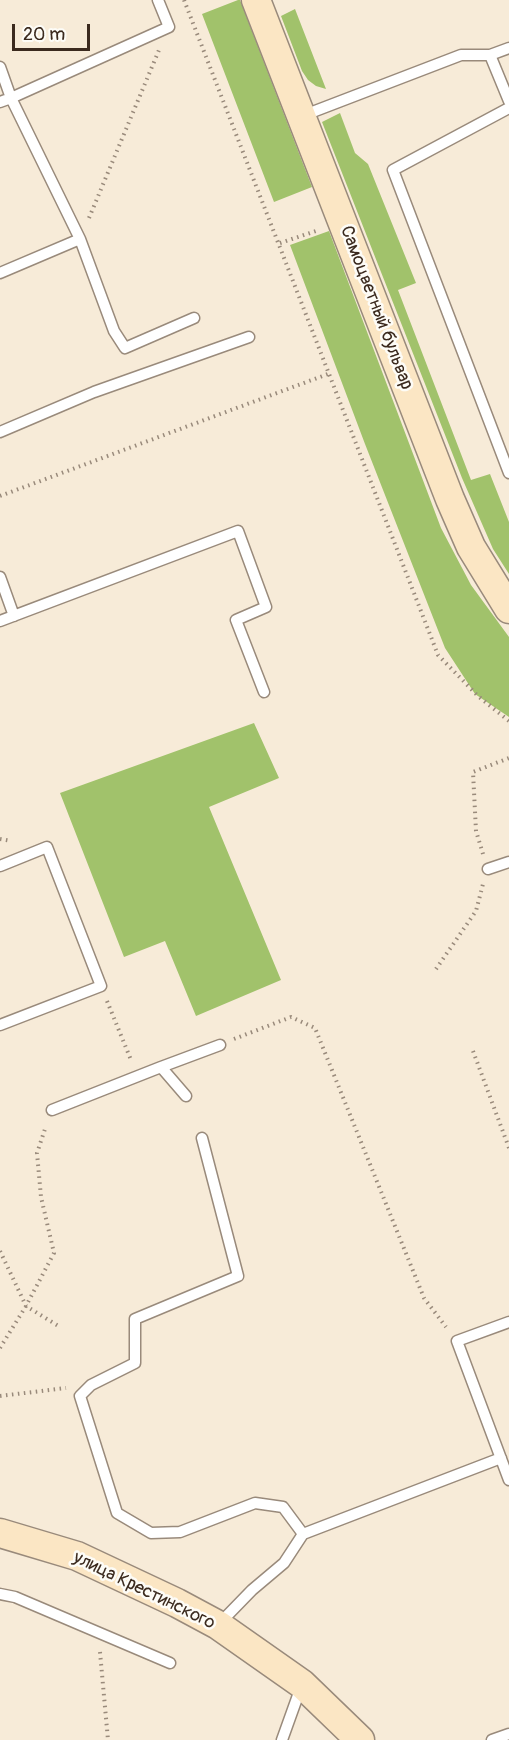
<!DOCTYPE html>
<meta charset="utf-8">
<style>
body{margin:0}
#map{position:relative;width:509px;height:1740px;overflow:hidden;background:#f7ebd8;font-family:Pangolin,sans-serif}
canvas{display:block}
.scale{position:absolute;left:12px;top:24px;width:78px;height:27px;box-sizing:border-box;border:3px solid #3b2a1e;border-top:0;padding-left:8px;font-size:18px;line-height:21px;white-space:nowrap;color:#3b2a1e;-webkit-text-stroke:4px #fdfcf7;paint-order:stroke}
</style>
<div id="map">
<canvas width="509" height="1740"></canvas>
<div class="scale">20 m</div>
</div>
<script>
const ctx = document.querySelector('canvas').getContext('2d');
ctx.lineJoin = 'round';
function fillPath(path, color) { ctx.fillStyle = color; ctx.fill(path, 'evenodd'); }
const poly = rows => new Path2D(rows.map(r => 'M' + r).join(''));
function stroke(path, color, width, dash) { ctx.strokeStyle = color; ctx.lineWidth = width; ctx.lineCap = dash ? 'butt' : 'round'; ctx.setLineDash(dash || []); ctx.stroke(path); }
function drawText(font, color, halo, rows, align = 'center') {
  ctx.font = font + ' Pangolin,sans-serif'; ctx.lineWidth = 5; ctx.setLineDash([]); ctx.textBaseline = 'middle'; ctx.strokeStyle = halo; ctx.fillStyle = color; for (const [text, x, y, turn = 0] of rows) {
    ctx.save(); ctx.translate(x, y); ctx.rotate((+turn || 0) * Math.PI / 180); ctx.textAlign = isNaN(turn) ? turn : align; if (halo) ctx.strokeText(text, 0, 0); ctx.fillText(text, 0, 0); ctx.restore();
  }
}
fillPath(poly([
 [238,0,240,0,312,187,274,202,202,14],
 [295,9,326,89,316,86,308,80,302,71,281,16],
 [340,113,355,153,368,164,416,283,398,290,471,480,490,474,509,522,509,574,493,549,462,478,322,122],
 [329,231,441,528,471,585,509,637,509,717,475,694,445,648,365,444,290,245],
 [254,723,279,778,209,807,281,980,196,1016,165,941,124,957,60,793]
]), '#a1c26b');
const lane = poly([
 [490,55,509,101],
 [0,67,11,98,169,27,158,0],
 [0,102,11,98,80,239,0,273],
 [509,108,393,170,509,473],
 [302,116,461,55,490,55,509,48],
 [80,239,114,331,125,348,194,318],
 [0,432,94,392,249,337],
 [0,577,14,616],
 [0,621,238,531,266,607,236,620,264,692],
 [0,866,47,847,101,986,0,1025],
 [488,869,509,862],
 [161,1067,220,1045],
 [52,1110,161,1067,186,1096],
 [202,1138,238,1276,135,1319,135,1363,91,1385,80,1396,117,1513,151,1533,180,1532,255,1503,283,1507,303,1534],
 [509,1322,457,1341,509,1480],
 [0,1594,15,1597,170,1663],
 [218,1625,252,1590,284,1563,303,1534,501,1458],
 [282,1740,301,1687],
 [492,1740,509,1734]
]);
const secondary = poly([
 [256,0,450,499,471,547,509,609],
 [0,1533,77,1556,177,1603,218,1625,302,1684,360,1740]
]);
stroke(lane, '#998a7b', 13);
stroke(secondary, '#998a7b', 31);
stroke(poly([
 [184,0,438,655,478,696,509,721],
 [89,218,159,50],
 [280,243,319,230],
 [0,496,328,374],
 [0,839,11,841],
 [483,854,476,831,473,772,509,758],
 [436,969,476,911,483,884],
 [107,1001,131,1060],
 [234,1039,291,1017,315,1028,424,1298,446,1327],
 [473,1051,509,1148],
 [0,1251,26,1306,60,1327],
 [0,1348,26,1306,54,1253,41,1197,37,1153,46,1126],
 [0,1396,66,1388],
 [100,1652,108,1740]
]), '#998a7b', 4, [1.5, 4.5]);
stroke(lane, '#fff', 10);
stroke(secondary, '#fbe6c4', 28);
drawText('18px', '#3b2a1e', '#fdfcf7', [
 ["Самоцветный бульвар",376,308,69],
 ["улица Крестинского",144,1591,26]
]);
</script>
